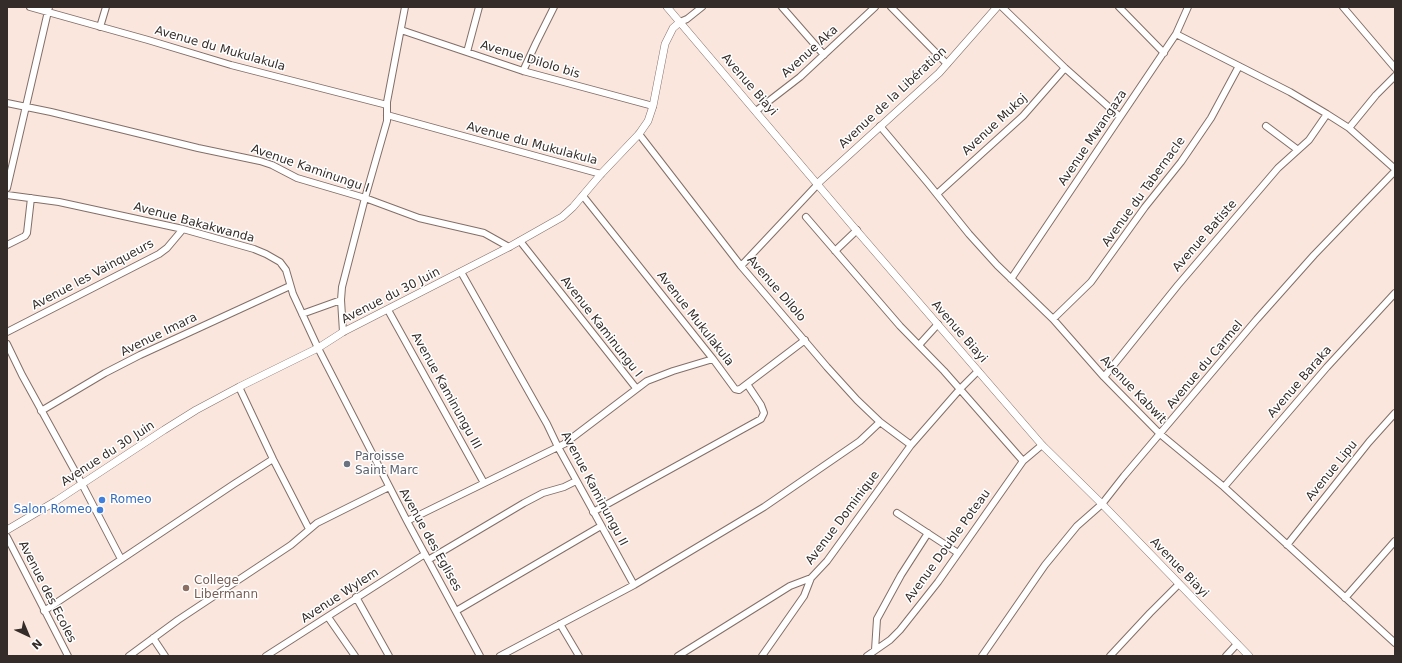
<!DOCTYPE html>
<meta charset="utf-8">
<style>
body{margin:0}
#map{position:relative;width:1402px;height:663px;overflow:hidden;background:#fbe6dd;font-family:"DejaVu Sans",sans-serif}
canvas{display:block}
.frame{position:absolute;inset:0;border:8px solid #342c29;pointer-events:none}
.north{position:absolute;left:8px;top:615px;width:40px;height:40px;-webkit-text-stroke:3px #fff;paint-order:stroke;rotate:136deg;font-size:11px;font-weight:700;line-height:16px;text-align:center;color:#342c29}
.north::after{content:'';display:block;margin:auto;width:14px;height:18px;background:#342c29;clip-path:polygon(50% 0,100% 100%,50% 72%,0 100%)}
</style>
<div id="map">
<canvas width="1402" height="663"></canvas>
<div class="frame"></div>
<div class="north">N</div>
</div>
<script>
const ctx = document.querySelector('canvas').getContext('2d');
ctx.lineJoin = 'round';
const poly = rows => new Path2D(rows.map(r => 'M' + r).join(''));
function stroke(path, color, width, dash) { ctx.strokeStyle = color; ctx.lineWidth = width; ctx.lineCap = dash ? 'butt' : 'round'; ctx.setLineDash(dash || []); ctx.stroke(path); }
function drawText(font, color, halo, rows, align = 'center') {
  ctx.font = font + ' "DejaVu Sans",sans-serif'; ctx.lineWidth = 3; ctx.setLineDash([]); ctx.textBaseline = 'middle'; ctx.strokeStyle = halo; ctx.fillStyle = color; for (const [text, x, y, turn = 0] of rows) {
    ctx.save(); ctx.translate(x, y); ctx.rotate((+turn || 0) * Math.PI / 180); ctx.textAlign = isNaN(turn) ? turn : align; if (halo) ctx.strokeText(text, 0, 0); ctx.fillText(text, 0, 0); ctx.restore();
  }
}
const minor = poly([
 [30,7,148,40,231,65,387,105],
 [782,7,824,55],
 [891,7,947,64],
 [1002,7,1065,68,1120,117],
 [1119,7,1164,53],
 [1343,7,1395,68],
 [680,22,687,19,702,7],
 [100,27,106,7],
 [401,30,523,71,653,106],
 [1176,34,1290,92,1327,114,1349,128,1395,169],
 [467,52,479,7],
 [523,71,536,43,554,7],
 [7,103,51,112,198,148,260,161,272,165,297,178,365,198,419,218,484,233,509,247],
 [756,111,800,77,875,7],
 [387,115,601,174],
 [880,126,927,182,969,234,997,265,1053,319,1104,377,1160,434,1224,487,1395,643],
 [1266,126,1298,150],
 [1349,128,1376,95,1395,76],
 [639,134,741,266,827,367,857,400,880,422,911,445],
 [7,188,49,7],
 [937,194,1023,116,1065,68],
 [7,195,59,202,183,229,254,249,266,254,280,262,286,270,293,294,318,348,407,521,480,656],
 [583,196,713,359,735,389,739,390,805,340],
 [806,217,900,326,944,371,1023,461],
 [520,241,636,388],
 [7,245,25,236,27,233,31,198],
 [835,251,857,230],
 [741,266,818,184],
 [461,272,547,424,558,447,634,585,500,656],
 [1011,279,1176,34,1188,7],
 [388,310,484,483],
 [302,314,341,300],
 [1053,319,1091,282,1145,207,1181,162,1211,118,1239,66],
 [7,332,159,254,167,248,183,229],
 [343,332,341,300,342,287,365,198,387,121,387,102,405,7],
 [7,344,22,375,82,484,121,559],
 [919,345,938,324],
 [1104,377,1178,285,1278,168,1309,140,1327,114],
 [239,387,273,459,309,529],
 [41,411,105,373,140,355,290,286],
 [1224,487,1327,367,1395,293],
 [593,512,761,419,764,413,761,405,747,384],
 [897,513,958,553],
 [407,521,564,444,647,381,673,371,713,359],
 [7,537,68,656],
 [1287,545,1369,442,1395,413],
 [428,560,524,503,543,493,564,487,576,481],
 [634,585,764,507,860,441,880,422],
 [356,597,389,656],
 [1345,598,1395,541],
 [44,611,234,484,273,459],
 [456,611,601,526],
 [328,617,355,656],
 [560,624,579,656],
 [153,638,165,656],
 [875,650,877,619,901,575,928,533],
 [129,656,178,620,291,545,317,523,389,487],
 [266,656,425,554],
 [678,656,790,586,811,578,827,561,911,445,960,389,978,371],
 [762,656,804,596,811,578],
 [867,656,890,640,900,630,938,582,1023,461,1042,445],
 [982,656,1045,565,1077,526,1102,504,1124,476,1257,319,1314,255,1395,171],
 [1110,656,1150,613,1179,584],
 [1226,656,1237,644]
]);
const tertiary = poly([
 [667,7,851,224,1042,445,1102,504,1249,656],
 [817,184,939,73,997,7],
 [7,530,56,501,164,430,196,410,239,387,318,348,343,332,509,247,562,217,573,207,601,174,639,134,648,121,653,106,665,44,673,28,680,22]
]);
stroke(minor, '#826f68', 8);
stroke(tertiary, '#826f68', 8);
stroke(minor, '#fff', 6);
stroke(tertiary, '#fff', 7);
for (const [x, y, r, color] of [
 [347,464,4,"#6b7280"],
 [102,500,4,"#3f7fe0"],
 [100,510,4,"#3f7fe0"],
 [186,588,4,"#8d6e63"]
]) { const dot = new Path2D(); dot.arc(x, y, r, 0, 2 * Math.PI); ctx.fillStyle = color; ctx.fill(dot); stroke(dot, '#fff', 1.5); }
drawText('12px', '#342c29', '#fff', [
 ["Avenue du Mukulakula",220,49,16],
 ["Avenue Aka",810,52,-42],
 ["Avenue Dilolo bis",530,60,17],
 ["Avenue Biayi",749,85,49],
 ["Avenue de la Libération",893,98,-43],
 ["Avenue Mukoj",995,125,-43],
 ["Avenue Mwangaza",1093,138,-56],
 ["Avenue du Mukulakula",532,144,15],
 ["Avenue Kaminungu I",310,169,19],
 ["Avenue du Tabernacle",1144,192,-54],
 ["Avenue Bakakwanda",194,223,15],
 ["Avenue Batiste",1205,236,-49],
 ["Avenue les Vainqueurs",93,275,-28],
 ["Avenue Dilolo",776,289,49],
 ["Avenue du 30 Juin",391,296,-27],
 ["Avenue Mukulakula",695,319,52],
 ["Avenue Kaminungu I",601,327,52],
 ["Avenue Biayi",959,332,49],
 ["Avenue Imara",159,335,-26],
 ["Avenue du Carmel",1205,365,-50],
 ["Avenue Baraka",1300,382,-49],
 ["Avenue Kabwit",1133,390,46],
 ["Avenue Kaminungu III",446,391,61],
 ["Avenue du 30 Juin",108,454,-33],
 ["Avenue Lipu",1332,471,-51],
 ["Avenue Kaminungu II",594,489,62],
 ["Avenue Dominique",843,518,-53],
 ["Avenue des Eglises",430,540,61],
 ["Avenue Double Poteau",948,546,-54],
 ["Avenue Biayi",1179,568,46],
 ["Avenue des Ecoles",47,592,63],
 ["Avenue Wylem",340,596,-33]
]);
drawText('12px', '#5b616d', '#fff', [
 ["Paroisse",355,457],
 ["Saint Marc",355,471]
], 'left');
drawText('12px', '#366cbe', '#fff', [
 ["Romeo",110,500],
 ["Salon Romeo",92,510,"right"]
], 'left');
drawText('12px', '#785e54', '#fff', [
 ["College",194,581],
 ["Libermann",194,595]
], 'left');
</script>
